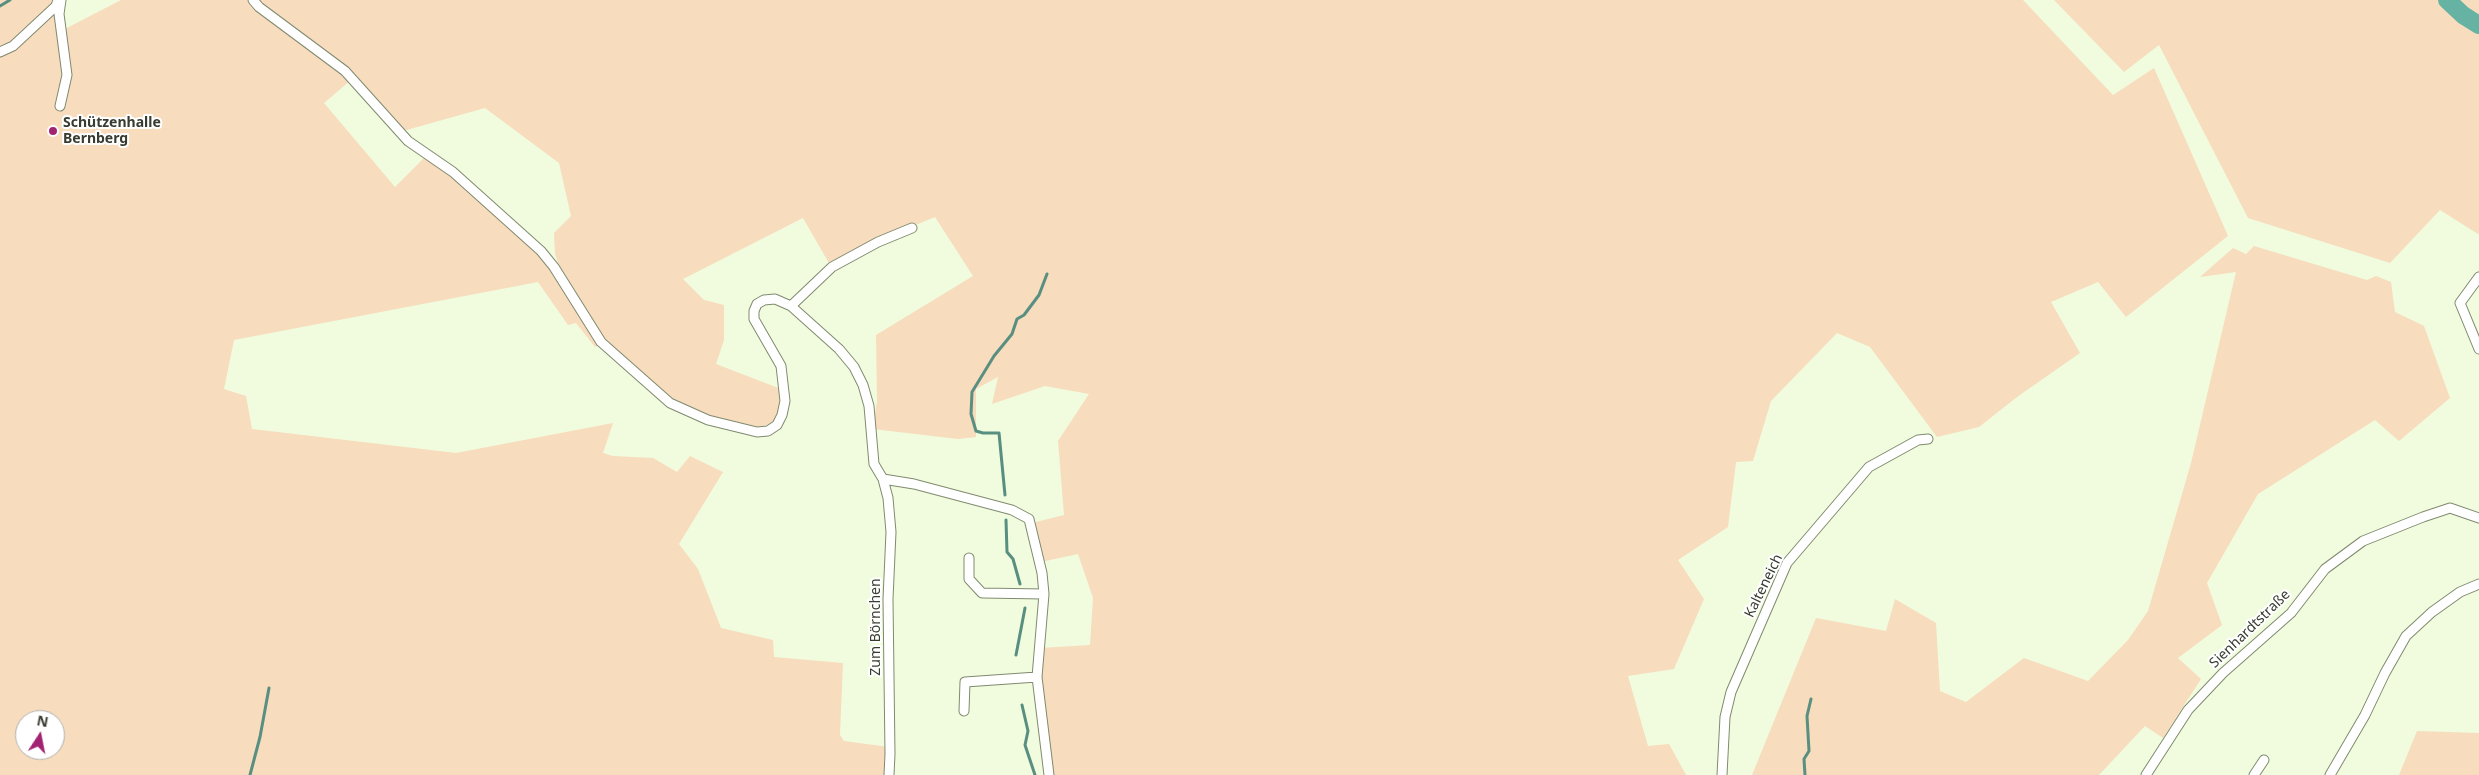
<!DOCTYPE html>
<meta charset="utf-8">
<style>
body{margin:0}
#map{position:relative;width:2479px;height:775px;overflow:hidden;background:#f1fcde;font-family:"Noto Sans",sans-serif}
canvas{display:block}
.north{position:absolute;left:15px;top:710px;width:50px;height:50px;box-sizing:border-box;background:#fff;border:1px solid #afb1ac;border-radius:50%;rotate:11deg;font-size:14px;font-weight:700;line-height:20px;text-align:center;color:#383c30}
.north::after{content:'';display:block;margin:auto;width:18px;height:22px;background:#a32373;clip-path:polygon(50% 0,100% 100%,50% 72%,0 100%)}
</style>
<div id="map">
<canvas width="2479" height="775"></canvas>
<div class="north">N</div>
</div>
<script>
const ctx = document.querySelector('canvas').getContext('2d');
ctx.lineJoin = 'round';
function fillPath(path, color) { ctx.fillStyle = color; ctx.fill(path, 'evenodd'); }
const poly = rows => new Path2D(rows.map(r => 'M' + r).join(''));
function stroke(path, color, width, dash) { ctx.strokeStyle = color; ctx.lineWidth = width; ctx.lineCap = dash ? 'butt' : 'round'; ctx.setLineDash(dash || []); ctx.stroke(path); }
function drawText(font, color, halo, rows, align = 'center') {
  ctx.font = font + ' "Noto Sans",sans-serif'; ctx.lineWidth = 4; ctx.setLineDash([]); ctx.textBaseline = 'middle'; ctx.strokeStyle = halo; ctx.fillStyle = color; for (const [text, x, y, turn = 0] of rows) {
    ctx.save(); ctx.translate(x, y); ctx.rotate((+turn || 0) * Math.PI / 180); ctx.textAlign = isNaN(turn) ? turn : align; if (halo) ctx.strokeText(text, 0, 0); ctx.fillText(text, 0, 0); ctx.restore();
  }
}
fillPath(poly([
 [0,0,55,0,54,4,12,44,0,50],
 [121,0,251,0,351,80,324,103,395,187,426,156,452,173,538,252,599,345,595,347,576,323,568,325,538,282,234,340,224,389,246,396,252,429,456,453,613,423,603,453,613,456,653,458,677,472,690,456,723,472,679,544,698,569,721,628,773,640,774,657,843,663,840,735,844,741,889,747,887,775,0,775,0,56,57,8,63,30],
 [25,720,55,720,55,750,25,750],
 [255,0,2023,0,2113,95,2154,68,2228,236,2126,317,2098,282,2051,302,2080,353,2017,397,1979,427,1937,437,1870,347,1837,333,1771,401,1753,461,1736,462,1728,527,1678,560,1704,599,1674,669,1628,676,1648,746,1669,744,1686,775,1050,775,1038,676,1040,648,1090,645,1093,598,1078,554,1041,562,1032,523,1064,515,1058,441,1089,394,1045,386,992,404,998,377,976,389,976,437,958,439,873,429,877,401,876,335,973,276,935,217,877,241,830,265,803,218,683,279,704,300,724,305,724,340,716,364,781,389,779,414,773,423,760,427,702,415,673,401,605,340,561,271,555,254,554,233,571,216,559,163,485,108,403,131,370,94],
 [2054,0,2479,0,2479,233,2478,234,2440,210,2390,263,2248,218,2159,45,2124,72],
 [2254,246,2367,280,2376,276,2391,282,2395,312,2424,326,2450,398,2399,441,2375,420,2258,494,2207,583,2222,625,2178,658,2201,679,2163,738,2145,726,2099,775,1752,775,1816,618,1886,631,1895,599,1936,623,1940,691,1966,702,2024,658,2088,681,2128,640,2148,611,2191,463,2236,272,2200,277,2233,248,2246,254],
 [2417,731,2479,733,2479,775,2399,775]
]), '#f7dcbe');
stroke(poly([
 [0,6,10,0],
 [1005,495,999,433,983,433,976,431,971,414,972,392,994,356,1012,334,1017,319,1024,315,1039,295,1047,274],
 [1006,520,1007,552,1013,559,1020,584],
 [1016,655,1025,608],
 [1022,705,1028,731,1025,745,1035,775],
 [250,775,260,737,269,688],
 [1805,775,1804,759,1809,751,1807,716,1811,699]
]), '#588f80', 3);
stroke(poly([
 [2447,0,2463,15,2479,25]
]), '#66b3a3', 18);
const street = poly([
 [253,0,259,7,345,71,408,141,453,172,541,251,554,267,601,342,670,403,708,420,757,432,768,431,777,425,782,415,785,401,781,366,754,319,754,311,757,304,764,300,775,299,791,306,839,349,854,367,863,385,869,406,874,464,883,479,888,498,891,532,888,599,890,754,889,775],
 [0,52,13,46,56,6,58,0],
 [60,106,67,75,59,14,61,0],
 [2479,277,2460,303,2479,349],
 [791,306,832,267,878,242,912,228],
 [883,479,914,484,1012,510,1029,519,1042,573,1044,594,1037,677,1049,775],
 [969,558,969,579,982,593,1044,594],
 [964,711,965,682,1037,677],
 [1722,775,1725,717,1731,692,1787,563,1869,467,1918,440,1928,439],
 [2146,775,2188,710,2223,673,2291,613,2325,569,2363,541,2423,517,2450,508,2479,518],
 [2254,775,2264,760],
 [2330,775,2365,715,2385,673,2406,636,2432,612,2460,592,2479,584]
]);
stroke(street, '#808a6f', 11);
stroke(street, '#fff', 9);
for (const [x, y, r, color] of [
 [53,131,5,"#a32373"]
]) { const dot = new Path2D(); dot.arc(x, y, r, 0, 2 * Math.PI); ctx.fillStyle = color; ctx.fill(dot); stroke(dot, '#fff', 2); }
drawText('bold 14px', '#383c30', '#fff', [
 ["Schützenhalle",63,123],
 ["Bernberg",63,139]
], 'left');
drawText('14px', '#383c30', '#fff', [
 ["Kalteneich",1764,586,-64],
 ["Zum Börnchen",876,627,-90],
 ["Sienhardtstraße",2250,629,-44]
]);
</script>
